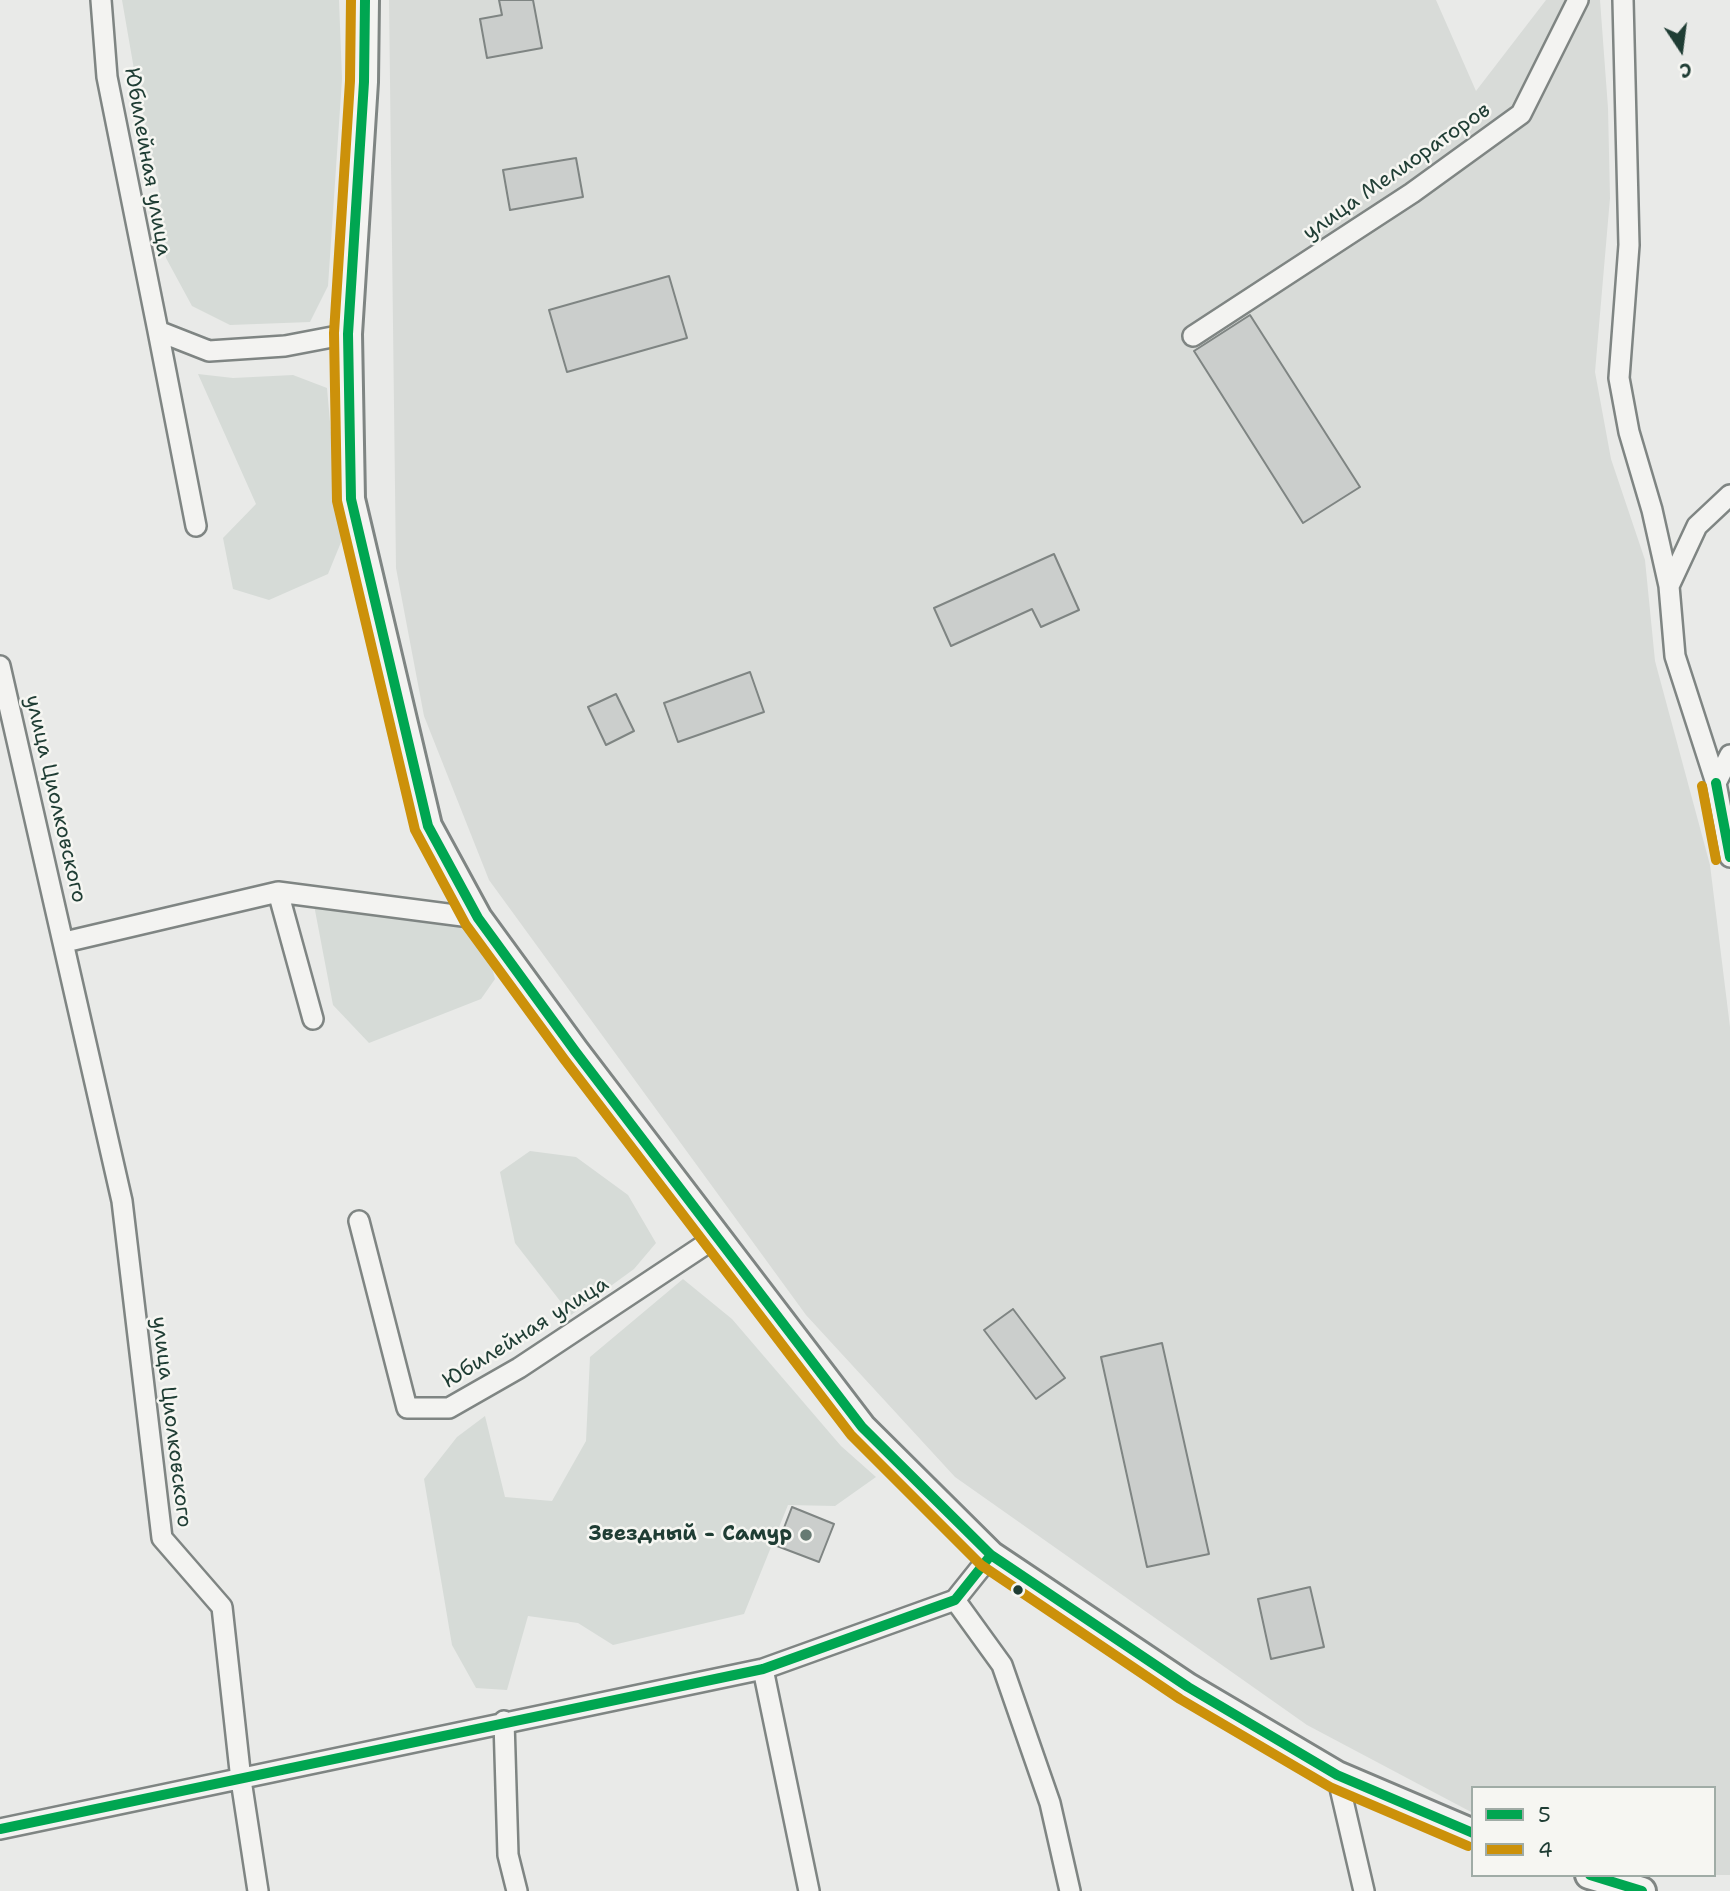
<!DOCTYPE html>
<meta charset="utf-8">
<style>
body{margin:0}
#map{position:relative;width:1730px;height:1891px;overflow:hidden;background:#e9eae8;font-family:"Shantell Sans",sans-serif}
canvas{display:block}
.legend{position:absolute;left:1471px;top:1786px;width:245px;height:91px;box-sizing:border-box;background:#f6f6f2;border:2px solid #a0aca6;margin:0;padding:9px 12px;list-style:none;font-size:21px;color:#1f3d34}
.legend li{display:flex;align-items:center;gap:14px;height:35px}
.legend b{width:35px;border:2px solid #a0aca6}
.north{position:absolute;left:1646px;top:14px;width:70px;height:70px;-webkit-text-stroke:5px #f6f6f2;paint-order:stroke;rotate:167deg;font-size:19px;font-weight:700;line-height:28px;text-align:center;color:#1f3d34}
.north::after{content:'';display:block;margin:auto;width:24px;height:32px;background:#1f3d34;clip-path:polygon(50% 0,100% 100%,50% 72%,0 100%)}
</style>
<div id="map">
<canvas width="1730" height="1891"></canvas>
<ul class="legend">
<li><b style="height:9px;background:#00a651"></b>5</li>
<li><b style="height:9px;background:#cc910a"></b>4</li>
</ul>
<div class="north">С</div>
</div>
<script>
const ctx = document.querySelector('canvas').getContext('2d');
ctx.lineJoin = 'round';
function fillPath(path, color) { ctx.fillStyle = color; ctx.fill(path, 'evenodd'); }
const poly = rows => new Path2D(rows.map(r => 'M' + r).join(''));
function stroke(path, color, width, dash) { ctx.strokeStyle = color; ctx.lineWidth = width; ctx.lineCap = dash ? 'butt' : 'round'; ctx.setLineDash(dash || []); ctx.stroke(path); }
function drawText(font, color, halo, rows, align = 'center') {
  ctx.font = font + ' "Shantell Sans",sans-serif'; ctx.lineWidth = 5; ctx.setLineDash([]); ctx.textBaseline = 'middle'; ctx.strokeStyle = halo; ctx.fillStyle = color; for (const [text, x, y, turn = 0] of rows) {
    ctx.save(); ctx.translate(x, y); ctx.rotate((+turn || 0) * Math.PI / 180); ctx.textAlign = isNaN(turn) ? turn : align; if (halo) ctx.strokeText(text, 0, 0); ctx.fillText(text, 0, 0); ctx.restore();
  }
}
fillPath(poly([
 [389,0,1436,0,1476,91,1546,0,1600,0,1608,108,1610,198,1595,372,1611,459,1645,560,1655,661,1710,865,1730,1027,1730,1875,1714,1875,1714,1788,1473,1788,1473,1813,1307,1725,955,1477,806,1315,489,880,424,716,396,568]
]), '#d8dbd8');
fillPath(poly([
 [122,0,339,0,342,79,328,286,310,322,230,325,192,306,166,258,158,184,135,75],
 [198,374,233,378,293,375,327,388,333,456,346,530,328,574,269,600,233,589,223,538,256,504],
 [377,894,451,903,485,942,495,979,481,999,369,1043,333,1005,314,905],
 [530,1151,576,1157,628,1195,656,1243,634,1269,571,1315,515,1243,500,1172],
 [683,1279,732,1319,841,1446,876,1477,835,1506,788,1505,744,1614,613,1645,578,1623,528,1616,507,1690,476,1688,452,1645,424,1479,457,1437,485,1416,505,1497,552,1501,586,1441,590,1357]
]), '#d6dbd7');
const building = poly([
 [499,0,533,0,542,48,487,58,480,19,502,15,499,0],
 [576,158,583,197,510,210,503,170,576,158],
 [669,276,687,338,567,372,549,310,669,276],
 [1250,315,1360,487,1303,523,1194,351,1250,315],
 [1054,554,1079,610,1041,627,1032,609,951,646,934,608,1054,554],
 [750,672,764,712,678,742,664,703,750,672],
 [616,694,634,731,606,745,588,707,616,694],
 [1013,1309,1065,1378,1036,1399,984,1330,1013,1309],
 [1162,1343,1209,1554,1147,1567,1101,1357,1162,1343],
 [792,1507,834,1524,819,1562,777,1546,792,1507],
 [1310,1587,1324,1647,1271,1659,1258,1599,1310,1587]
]);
fillPath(building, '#cbcecc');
stroke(building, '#7f8583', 2);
const minor = poly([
 [101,0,107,77,158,331,209,351,285,346,348,334],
 [1623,0,1629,245,1619,378,1629,432,1652,510,1669,586],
 [158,331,196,526],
 [1193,336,1412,193,1521,114,1578,0],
 [1730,495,1697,526,1669,586,1675,656,1716,783,1730,857],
 [0,666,122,1201,162,1538,222,1607,241,1780,258,1891],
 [1716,783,1730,755],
 [278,892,313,1019],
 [65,942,278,892,478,918],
 [359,1221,407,1408,449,1408,519,1368,718,1236],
 [955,1600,1002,1665,1050,1803,1070,1891],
 [763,1669,809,1891],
 [504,1721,508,1855,517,1891],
 [1337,1775,1364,1891],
 [0,1829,763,1669,955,1600,991,1555]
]);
const secondary = poly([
 [365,0,364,82,348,334,351,499,428,826,478,918,575,1051,862,1427,991,1555,1188,1687,1337,1775,1473,1833],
 [1589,1875,1642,1891]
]);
stroke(minor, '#7f8583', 24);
stroke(secondary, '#7f8583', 32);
stroke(minor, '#f3f3f1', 19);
stroke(secondary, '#f3f3f1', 26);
stroke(poly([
 [365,0,364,82,348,334,351,499,428,826,478,918,575,1051,862,1427,991,1555,1188,1687,1337,1775,1473,1833],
 [1716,783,1730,857],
 [0,1829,763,1669,955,1600,991,1555],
 [1590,1875,1642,1891]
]), '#00a651', 10);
stroke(poly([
 [351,0,350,81,334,333,337,501,415,830,466,925,564,1059,851,1435,981,1565,1180,1699,1330,1787,1468,1846],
 [1702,786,1716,860]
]), '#cc910a', 10);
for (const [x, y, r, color] of [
 [806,1535,7,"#667a73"],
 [1018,1590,6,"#1f3d34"]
]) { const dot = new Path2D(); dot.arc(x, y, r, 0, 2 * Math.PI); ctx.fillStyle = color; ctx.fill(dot); stroke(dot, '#f6f6f2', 2.5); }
drawText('21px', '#1f3d34', '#f6f6f2', [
 ["Юбилейная улица",147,162,80],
 ["улица Мелиораторов",1397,172,-35],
 ["улица Циолковского",55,799,77],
 ["Юбилейная улица",526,1333,-32],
 ["улица Циолковского",171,1422,83]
]);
drawText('bold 21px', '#1f3d34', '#f6f6f2', [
 ["Звездный - Самур",792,1535]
], 'right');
</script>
